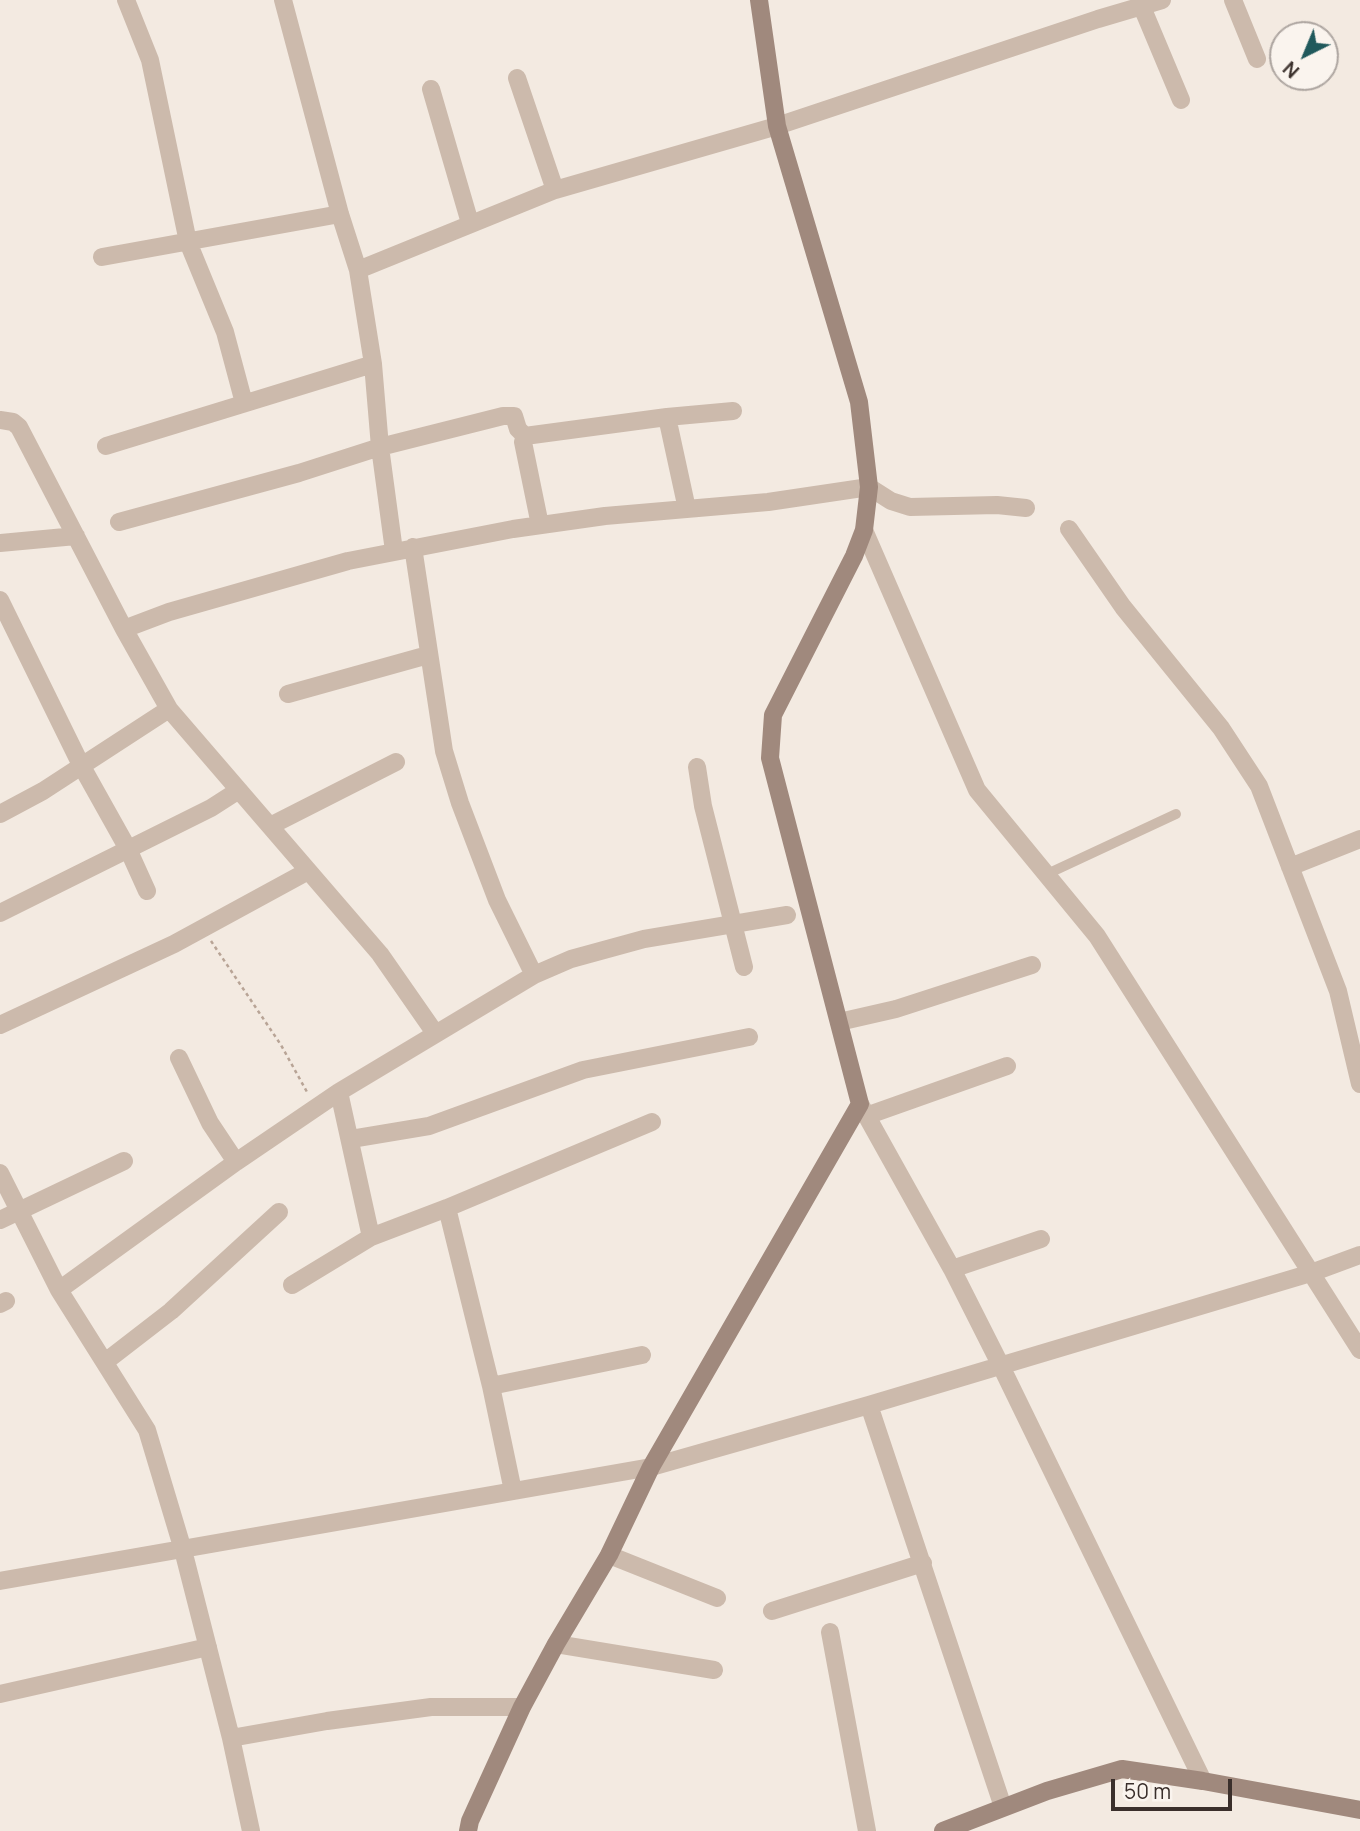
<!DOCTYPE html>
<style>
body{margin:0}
#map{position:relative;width:1360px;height:1831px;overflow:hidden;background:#f3eae1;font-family:Manrope,sans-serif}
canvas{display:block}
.north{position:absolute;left:1269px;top:21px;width:70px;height:70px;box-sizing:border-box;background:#faf4ee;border:2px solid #ada5a0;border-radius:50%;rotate:223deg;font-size:19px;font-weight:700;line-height:28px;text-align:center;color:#3a2f2b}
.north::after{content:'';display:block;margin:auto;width:24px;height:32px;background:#20595c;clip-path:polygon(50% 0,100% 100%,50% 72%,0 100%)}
.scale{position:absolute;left:1111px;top:1779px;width:121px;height:32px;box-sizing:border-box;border:4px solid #3a2f2b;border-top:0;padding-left:9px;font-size:21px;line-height:24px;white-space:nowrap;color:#3a2f2b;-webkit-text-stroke:5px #faf4ee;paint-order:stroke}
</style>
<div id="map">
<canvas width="1360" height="1831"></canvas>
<div class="north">N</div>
<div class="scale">50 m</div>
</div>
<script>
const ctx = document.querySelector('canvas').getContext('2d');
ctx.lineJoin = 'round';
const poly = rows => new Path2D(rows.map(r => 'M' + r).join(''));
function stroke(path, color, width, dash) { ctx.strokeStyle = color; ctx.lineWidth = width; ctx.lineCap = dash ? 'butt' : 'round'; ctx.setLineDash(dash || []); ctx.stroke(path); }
stroke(poly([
 [211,941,281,1045,307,1092]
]), '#b8a496', 2.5, [3.5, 3.5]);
stroke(poly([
 [1045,875,1176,814]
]), '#ccbaac', 10);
stroke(poly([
 [126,0,150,60,188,242,225,332,244,403],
 [283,0,340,214,358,270,373,364,380,447,394,551],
 [1233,0,1257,59],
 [1142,7,1181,100],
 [517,78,555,190],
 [431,89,470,223],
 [102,257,340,214],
 [358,270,555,190,777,126,1098,19,1162,0],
 [667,417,687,509],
 [0,420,13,422,19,427,124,629,169,709,380,954,435,1033],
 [106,446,373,364],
 [119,522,299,473,380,447,503,416,514,416,518,429,525,436],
 [540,525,523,442,525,436,667,417,733,411],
 [1069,529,1123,607,1221,728,1259,786,1338,991,1360,1084],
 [864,530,977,790,1097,936,1360,1350],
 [0,543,76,536],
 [413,547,444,751,460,803,497,900,534,975],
 [0,600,81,765,128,849,147,891],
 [124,629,169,612,348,561,513,529,605,516,768,502,869,487,891,501,910,507,997,505,1026,508],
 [288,694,428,655],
 [697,767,703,806,744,967],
 [0,814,43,791,169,709],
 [270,826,396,762],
 [1290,867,1360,839],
 [0,913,211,808,239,790],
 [839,1022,896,1009,1032,965],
 [0,1025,174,944,308,871],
 [179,1058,210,1123,236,1162],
 [339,1092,371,1237],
 [860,1104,952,1269,1000,1364,1203,1781],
 [866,1116,1007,1066],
 [351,1139,429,1126,583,1070,749,1037],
 [0,1173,59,1290,147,1430,183,1550,231,1738,251,1831],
 [447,1208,491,1386,513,1491],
 [0,1220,124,1161],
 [952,1269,1041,1239],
 [292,1285,371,1237,447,1208,652,1122],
 [59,1290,236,1162,339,1092,534,975,571,959,644,939,787,915],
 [0,1304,6,1301],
 [105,1362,171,1311,279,1212],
 [491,1386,642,1355],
 [869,1405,1003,1807],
 [609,1555,717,1598],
 [0,1581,651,1467,869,1405,1311,1273,1360,1255],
 [772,1611,923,1563],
 [830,1632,867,1831],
 [556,1644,714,1670],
 [0,1694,208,1647],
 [231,1738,327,1721,431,1707,522,1707]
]), '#ccbaac', 18);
stroke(poly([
 [468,1831,470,1821,522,1707,556,1644,609,1555,651,1467,860,1104,770,758,773,715,854,556,864,530,869,487,859,402,777,126,759,0],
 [943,1831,1047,1791,1122,1769,1203,1781,1360,1810]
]), '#a0897d', 18);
</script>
